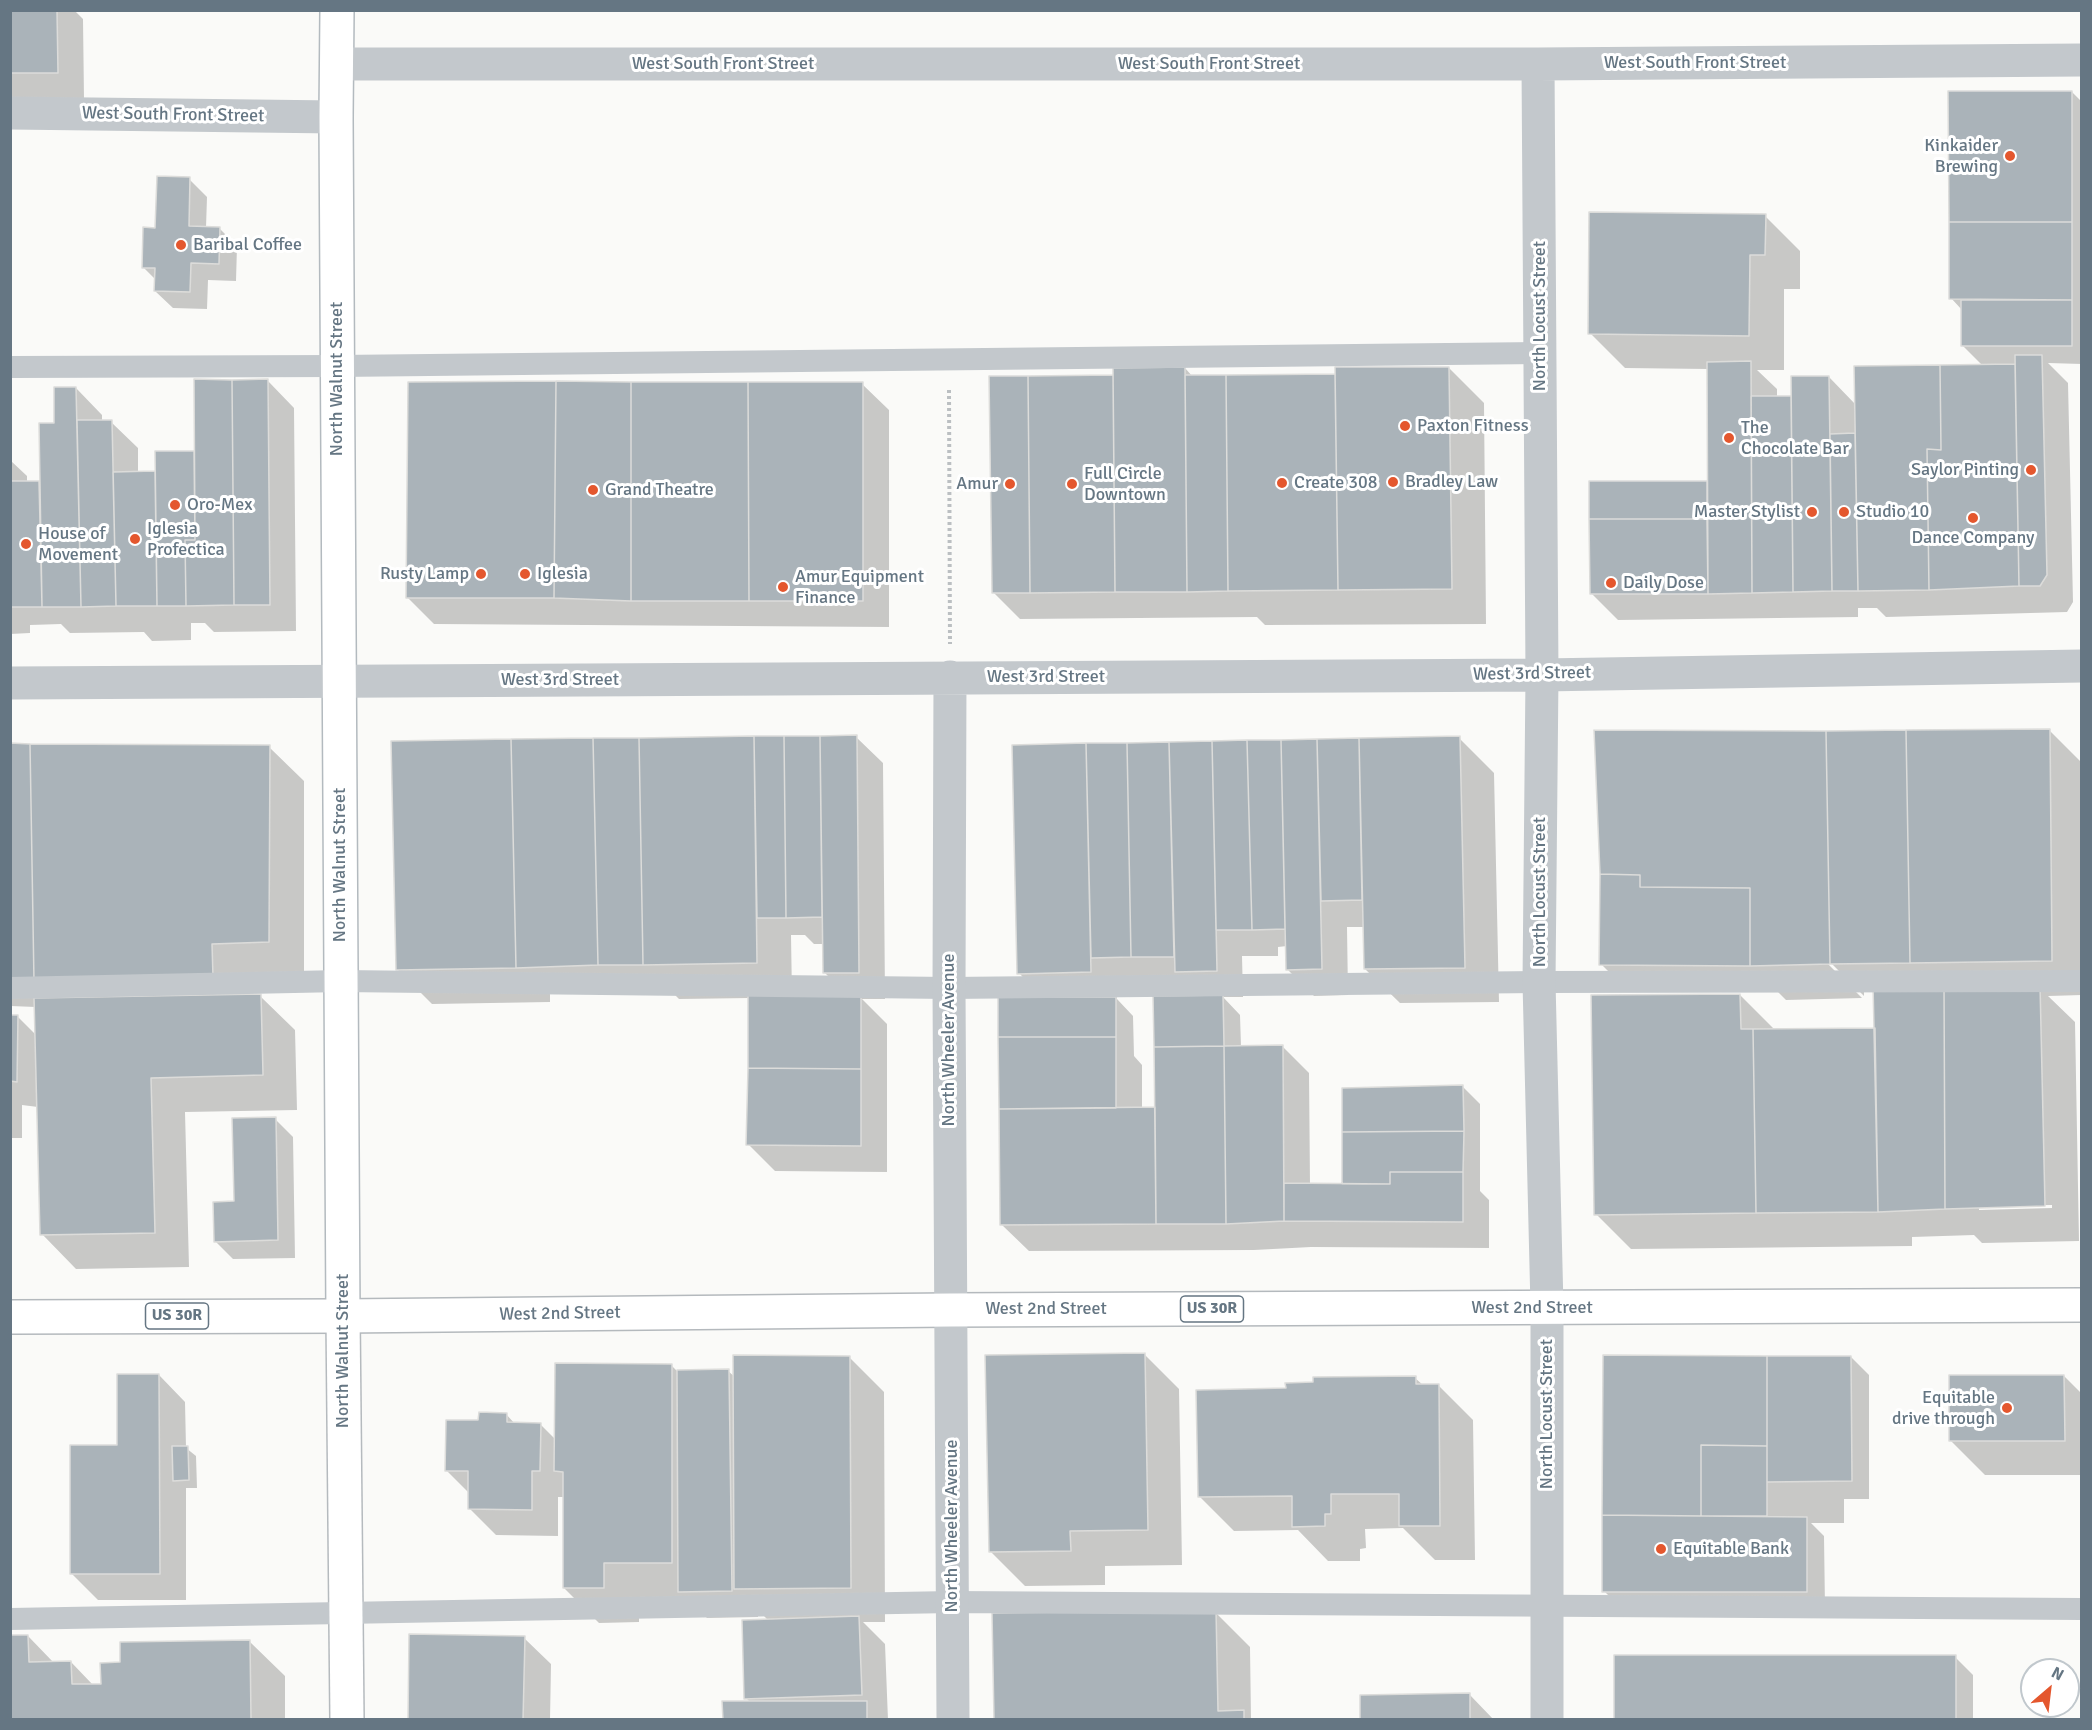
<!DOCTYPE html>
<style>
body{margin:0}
#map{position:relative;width:2092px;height:1730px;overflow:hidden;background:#fafaf8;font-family:Signika,sans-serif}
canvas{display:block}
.frame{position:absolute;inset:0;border:12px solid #657683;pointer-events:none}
.north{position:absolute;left:2020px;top:1658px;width:60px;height:60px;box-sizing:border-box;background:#fff;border:2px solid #c1c8cd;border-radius:50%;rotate:28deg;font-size:16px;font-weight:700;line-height:24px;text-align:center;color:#657683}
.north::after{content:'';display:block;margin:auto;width:21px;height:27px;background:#e4572e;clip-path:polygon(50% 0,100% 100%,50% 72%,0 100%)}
</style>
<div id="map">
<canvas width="2092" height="1730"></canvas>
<div class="frame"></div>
<div class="north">N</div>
</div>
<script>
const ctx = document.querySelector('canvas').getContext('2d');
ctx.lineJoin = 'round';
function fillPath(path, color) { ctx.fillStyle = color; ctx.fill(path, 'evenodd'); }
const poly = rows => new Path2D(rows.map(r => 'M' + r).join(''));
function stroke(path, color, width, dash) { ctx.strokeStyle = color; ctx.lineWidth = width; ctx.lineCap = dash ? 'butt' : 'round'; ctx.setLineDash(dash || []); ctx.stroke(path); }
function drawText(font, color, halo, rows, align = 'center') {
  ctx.font = font + ' Signika,sans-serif'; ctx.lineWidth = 6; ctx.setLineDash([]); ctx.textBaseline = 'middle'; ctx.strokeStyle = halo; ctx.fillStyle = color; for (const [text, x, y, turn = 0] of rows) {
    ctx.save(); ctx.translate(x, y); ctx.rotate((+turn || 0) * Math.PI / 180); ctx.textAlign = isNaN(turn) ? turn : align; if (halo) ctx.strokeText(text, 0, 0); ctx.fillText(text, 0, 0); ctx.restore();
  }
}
fillPath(poly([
 [10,10,74,10,83,19,84,99,10,100],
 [2072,92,2082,102,2082,364,2048,363,2068,383,2073,602,2067,612,1886,617,1877,608,1858,608,1858,617,1618,620,1591,593,1706,482,1708,484,1708,369,1625,368,1590,333,1765,216,1800,251,1800,289,1784,289,1784,370,1757,370,1777,389,1777,398,1792,398,1829,377,1856,405,1983,366,1962,345,1962,310,1951,298],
 [189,179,207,197,206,228,219,228,237,246,236,281,208,280,207,309,173,308,155,291,156,280,143,267,157,229],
 [1185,368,1193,377,1337,376,1449,368,1484,403,1486,624,1265,625,1257,617,1020,619,993,592,991,377,1114,376],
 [268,381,294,408,296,631,214,632,205,623,191,623,191,640,152,641,144,632,70,633,61,624,30,625,30,633,10,634,10,460,27,476,27,482,39,482,41,485,56,424,76,388,102,415,102,422,111,422,138,448,138,473,155,473,157,475,193,453,196,455],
 [862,384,889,410,889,627,434,624,408,598],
 [2049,730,2082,763,2082,995,2048,996,2075,1022,2079,1241,1982,1243,1974,1235,1912,1237,1912,1246,1631,1249,1596,1214,1740,995,1775,1030,1876,1030,1875,990,1864,990,1864,996,1826,958,1824,960,1862,998,1786,1000,1778,992,1627,990,1601,964,1827,733],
 [2052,1205,2052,1208,1979,1210,1979,1206],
 [856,737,883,763,885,999,862,999,887,1024,887,1172,775,1171,748,1144,750,998,679,999,671,991,550,993,550,1002,432,1004,397,969,511,740],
 [791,935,805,935,814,944,824,944,824,972,849,997,792,997],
 [1459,738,1494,773,1499,1002,1400,1003,1365,969,1365,927,1347,927,1348,995,1314,996,1288,970,1287,946,1278,947,1278,956,1242,956,1243,997,1223,997,1240,1015,1241,1047,1283,1047,1309,1073,1310,1185,1346,1185,1462,1086,1480,1104,1480,1191,1489,1200,1489,1248,1311,1247,1254,1250,1029,1251,1002,1225,1043,998,1019,973,1013,746],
 [1117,984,1202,997,1157,1108,1142,1109,1142,1065,1134,1056,1133,1016,1117,999],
 [10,745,269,747,304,781,304,976,246,979,247,996,260,996,295,1030,297,1110,185,1112,189,1267,76,1269,42,1234,38,1107,22,1105,22,1138,10,1138,10,1016,17,1016,37,1036,36,1007,10,1006],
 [275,1119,293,1137,295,1258,233,1259,215,1241,236,1203],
 [1144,1354,1179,1389,1182,1565,1105,1566,1105,1585,1025,1586,990,1551],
 [849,1357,884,1392,885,1622,863,1622,885,1644,888,1720,724,1720,751,1703,746,1698,768,1620,758,1610,758,1617,707,1618,686,1597,639,1597,639,1622,599,1623,564,1588,564,1497,558,1497,558,1536,496,1535,470,1509,470,1494,447,1471,480,1422,506,1414,515,1424,540,1424,556,1440,672,1366,677,1371,728,1371,735,1377],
 [1851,1357,1869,1375,1869,1499,1844,1499,1844,1523,1811,1523,1824,1536,1825,1609,1622,1609,1604,1591],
 [159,1375,185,1402,186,1448,196,1456,197,1488,186,1488,186,1600,98,1600,71,1573,118,1447],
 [2064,1376,2082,1394,2082,1475,1985,1475,1950,1440],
 [1415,1378,1423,1385,1438,1385,1473,1420,1475,1560,1435,1560,1403,1528,1365,1529,1366,1548,1360,1549,1360,1561,1328,1561,1298,1530,1234,1531,1199,1496,1287,1390],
 [1215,1612,1250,1647,1251,1720,995,1720],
 [28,1636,54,1663,71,1662,93,1685,102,1685,121,1664,250,1642,285,1676,285,1720,10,1720],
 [524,1638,551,1664,550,1720,409,1720],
 [1955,1657,1973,1675,1973,1720,1616,1720],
 [1469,1694,1494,1720,1362,1720]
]), '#0003');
const building = poly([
 [10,10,57,10,58,73,10,73,10,10],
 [1948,91,2072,91,2072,222,1949,222,1948,91],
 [157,176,190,177,189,226,220,227,219,264,191,263,190,292,154,291,155,268,142,268,143,227,155,228,157,176],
 [1589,212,1766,214,1765,255,1750,255,1749,336,1588,334,1589,212],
 [1949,222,2072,222,2072,300,1949,299,1949,222],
 [1961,300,2072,300,2072,346,1961,346,1961,300],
 [2015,355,2042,355,2047,575,2040,586,2019,586,2015,355],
 [1751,361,1752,593,1708,594,1707,362,1751,361],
 [2015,364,2019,586,1929,590,1927,449,1941,450,1940,365,2015,364],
 [1940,365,1941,450,1927,449,1929,590,1858,591,1854,366,1940,365],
 [1185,367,1187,592,1115,592,1113,368,1185,367],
 [1335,367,1449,367,1452,589,1338,590,1335,367],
 [1335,374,1338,590,1228,591,1226,375,1335,374],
 [1113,375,1115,592,1030,593,1028,376,1113,375],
 [1185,375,1226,375,1228,591,1187,592,1185,375],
 [989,376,1028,376,1030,593,992,593,989,376],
 [1791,376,1829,376,1832,591,1793,592,1791,376],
 [194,379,232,380,234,605,186,606,185,540,195,540,194,379],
 [268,379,270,605,234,605,232,380,268,379],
 [556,381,631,382,631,601,554,598,556,381],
 [556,381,554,598,406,598,408,382,556,381],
 [631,382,748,382,749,601,631,601,631,382],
 [748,382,863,382,863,601,749,601,748,382],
 [54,387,76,387,81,607,42,607,39,423,54,423,54,387],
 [1751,396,1791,396,1793,592,1752,593,1751,396],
 [77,420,112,420,116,606,81,607,77,420],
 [1855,433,1858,591,1832,591,1830,434,1855,433],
 [155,451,194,451,195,540,185,540,186,606,157,606,155,451],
 [155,471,157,606,116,606,113,472,155,471],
 [10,481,39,481,42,607,10,607,10,481],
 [1589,481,1707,481,1707,519,1589,519,1589,481],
 [1589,519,1707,519,1708,594,1590,594,1589,519],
 [2050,729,2052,961,1910,963,1906,730,2050,729],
 [1594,730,1826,731,1830,964,1750,966,1750,888,1640,887,1640,875,1600,874,1594,730],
 [1906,730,1910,963,1830,964,1826,731,1906,730],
 [857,735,859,973,823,973,820,736,857,735],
 [754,736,757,963,643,965,639,738,754,736],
 [754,736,784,736,786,918,757,918,754,736],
 [784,736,820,736,822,917,786,918,784,736],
 [1460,736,1465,968,1364,969,1359,738,1460,736],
 [593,738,598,965,516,968,511,739,593,738],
 [593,738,639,738,643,965,598,965,593,738],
 [1359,738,1362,900,1321,901,1317,739,1359,738],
 [511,739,516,968,396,970,391,741,511,739],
 [1317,739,1322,969,1286,970,1281,740,1317,739],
 [1247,740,1252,930,1216,930,1212,741,1247,740],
 [1247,740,1281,740,1285,929,1252,930,1247,740],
 [1212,741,1217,971,1175,972,1169,742,1212,741],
 [1169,742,1174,957,1131,957,1127,743,1169,742],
 [10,743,30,744,34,982,10,981,10,743],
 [1086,743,1127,743,1131,957,1091,958,1086,743],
 [1086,743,1091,972,1017,974,1012,745,1086,743],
 [30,744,270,745,269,942,212,944,213,978,34,982,30,744],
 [1600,874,1640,875,1640,887,1750,888,1750,966,1599,965,1600,874],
 [1873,984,1944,984,1945,1209,1878,1212,1873,984],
 [1944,984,2040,985,2045,1206,1945,1209,1944,984],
 [261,994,263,1075,151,1078,155,1233,40,1235,34,998,261,994],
 [748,994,861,996,861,1069,748,1068,748,994],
 [1740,994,1741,1029,1753,1029,1756,1213,1594,1215,1591,995,1740,994],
 [1223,995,1224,1046,1154,1047,1153,996,1223,995],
 [998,997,1116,997,1116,1037,998,1037,998,997],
 [10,1015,18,1015,17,1082,10,1081,10,1015],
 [1875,1028,1878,1212,1756,1213,1753,1029,1875,1028],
 [998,1037,1116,1037,1116,1108,999,1109,998,1037],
 [1283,1045,1284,1221,1226,1224,1224,1046,1283,1045],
 [1224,1046,1226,1224,1156,1224,1154,1047,1224,1046],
 [748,1068,861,1069,861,1146,746,1145,748,1068],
 [1463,1085,1464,1131,1342,1132,1342,1088,1463,1085],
 [1155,1107,1156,1224,1000,1225,999,1109,1155,1107],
 [276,1117,278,1240,214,1242,213,1202,234,1201,232,1118,276,1117],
 [1464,1131,1463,1172,1390,1172,1390,1184,1342,1184,1342,1132,1464,1131],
 [1390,1172,1463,1172,1463,1222,1284,1221,1284,1183,1390,1184,1390,1172],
 [1145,1353,1148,1530,1070,1531,1071,1551,989,1552,985,1355,1145,1353],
 [733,1355,850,1356,851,1588,734,1589,733,1355],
 [1603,1355,1767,1356,1767,1446,1701,1445,1701,1516,1602,1515,1603,1355],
 [1767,1356,1851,1356,1852,1481,1767,1482,1767,1356],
 [555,1363,672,1364,672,1563,604,1563,604,1588,563,1588,563,1472,554,1471,555,1363],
 [729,1369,732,1591,678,1592,677,1370,729,1369],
 [117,1374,159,1374,160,1574,70,1574,70,1445,117,1445,117,1374],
 [1949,1375,2064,1375,2065,1441,1949,1441,1949,1375],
 [1416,1376,1416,1384,1439,1384,1440,1526,1399,1526,1399,1494,1331,1494,1331,1514,1325,1514,1325,1526,1292,1527,1292,1496,1198,1497,1196,1390,1286,1388,1285,1383,1313,1382,1313,1377,1416,1376],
 [479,1412,507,1413,507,1422,541,1423,540,1471,532,1471,532,1510,468,1509,468,1471,445,1471,446,1420,478,1420,479,1412],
 [1701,1445,1767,1446,1767,1516,1701,1516,1701,1445],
 [172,1446,188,1446,189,1480,173,1481,172,1446],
 [1602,1515,1807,1517,1807,1592,1602,1592,1602,1515],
 [1216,1610,1218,1711,1244,1710,1244,1720,994,1720,992,1613,1216,1610],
 [859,1616,862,1695,744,1699,742,1620,859,1616],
 [409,1634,525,1636,523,1720,408,1720,409,1634],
 [10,1635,28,1635,29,1662,71,1661,72,1684,101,1684,100,1663,120,1662,120,1642,250,1640,251,1720,10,1720,10,1635],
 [1614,1655,1956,1655,1956,1720,1614,1720,1614,1655],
 [1470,1693,1470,1720,1360,1720,1360,1695,1470,1693],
 [722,1701,867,1701,867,1720,723,1720,722,1701]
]);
fillPath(building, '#aab3b9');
stroke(building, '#dcdcda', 1.5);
const secondary = poly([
 [337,10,336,117,343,1316]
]);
const primary = poly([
 [343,1316,347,1720]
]);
const highway = poly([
 [10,1317,343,1316,950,1310,2082,1305]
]);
stroke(secondary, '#b3babf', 36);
stroke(primary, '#b5babe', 36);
stroke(highway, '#b4b9bd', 36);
stroke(poly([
 [949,390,950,644]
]), '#bbbfc2', 4, [3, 3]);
stroke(poly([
 [10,367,337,366,1540,353],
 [10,988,341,981,949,988,1539,982,2082,981],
 [10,1619,952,1602,2082,1609]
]), '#c3c8cc', 22);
stroke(poly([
 [337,64,1538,64,2082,60],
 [1538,64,1542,675,1539,982,1547,1307,1547,1720],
 [10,113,336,117],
 [950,677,949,988,953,1720],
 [10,683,1542,675,2082,666]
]), '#c3c8cc', 33);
stroke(secondary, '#fff', 33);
stroke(primary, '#fff', 33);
stroke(highway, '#fff', 33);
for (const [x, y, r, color] of [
 [2010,156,6,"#e4572e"],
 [181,245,6,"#e4572e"],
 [1405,426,6,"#e4572e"],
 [1729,438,6,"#e4572e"],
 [2031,470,6,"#e4572e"],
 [1393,482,6,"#e4572e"],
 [1282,483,6,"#e4572e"],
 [1010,484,6,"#e4572e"],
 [1072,484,6,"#e4572e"],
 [593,490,6,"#e4572e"],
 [175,505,6,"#e4572e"],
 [1812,512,6,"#e4572e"],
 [1844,512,6,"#e4572e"],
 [1973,518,6,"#e4572e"],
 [135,539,6,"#e4572e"],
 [26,544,6,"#e4572e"],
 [481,574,6,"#e4572e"],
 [525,574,6,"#e4572e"],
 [1611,583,6,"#e4572e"],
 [783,587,6,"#e4572e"],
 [2007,1408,6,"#e4572e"],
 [1661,1549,6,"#e4572e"]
]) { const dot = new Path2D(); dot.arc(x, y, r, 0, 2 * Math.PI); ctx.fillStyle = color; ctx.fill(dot); stroke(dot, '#fff', 2); }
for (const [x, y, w] of [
 [1212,1309,63],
 [177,1316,63]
]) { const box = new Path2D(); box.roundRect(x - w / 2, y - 13, w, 26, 4.5); ctx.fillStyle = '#fff'; ctx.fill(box); stroke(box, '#657683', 1.5); }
drawText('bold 16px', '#657683', null, [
 ["US 30R",1212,1309],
 ["US 30R",177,1316]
]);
drawText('18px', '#657683', '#fff', [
 ["West South Front Street",1695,63],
 ["West South Front Street",723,64],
 ["West South Front Street",1209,64],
 ["West South Front Street",173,115,1],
 ["North Locust Street",1540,316,-90],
 ["North Walnut Street",337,379,-90],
 ["West 3rd Street",1532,674,-1],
 ["West 3rd Street",1046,677],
 ["West 3rd Street",560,680],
 ["North Walnut Street",340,865,-90],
 ["North Locust Street",1540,892,-90],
 ["North Wheeler Avenue",949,1040,-90],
 ["West 2nd Street",1532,1308],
 ["West 2nd Street",1046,1309],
 ["West 2nd Street",560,1314,-1],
 ["North Walnut Street",343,1351,-90],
 ["North Locust Street",1547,1414,-90],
 ["North Wheeler Avenue",952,1526,-90]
]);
drawText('18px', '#657683', '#fff', [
 ["Kinkaider",1998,146,"right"],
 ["Brewing",1998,167,"right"],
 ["Baribal Coffee",193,245],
 ["Paxton Fitness",1417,426],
 ["The",1741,428],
 ["Chocolate Bar",1741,449],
 ["Saylor Pinting",2019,470,"right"],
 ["Full Circle",1084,474],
 ["Downtown",1084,495],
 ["Bradley Law",1405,482],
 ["Create 308",1294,483],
 ["Amur",998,484,"right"],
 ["Grand Theatre",605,490],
 ["Oro-Mex",187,505],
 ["Master Stylist",1800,512,"right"],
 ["Studio 10",1856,512],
 ["Iglesia",147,529],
 ["Profectica",147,550],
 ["House of",38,534],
 ["Movement",38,555],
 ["Dance Company",1973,538,"center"],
 ["Rusty Lamp",469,574,"right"],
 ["Iglesia",537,574],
 ["Amur Equipment",795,577],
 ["Finance",795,598],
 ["Daily Dose",1623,583],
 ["Equitable",1995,1398,"right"],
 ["drive through",1995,1419,"right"],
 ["Equitable Bank",1673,1549]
], 'left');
</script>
